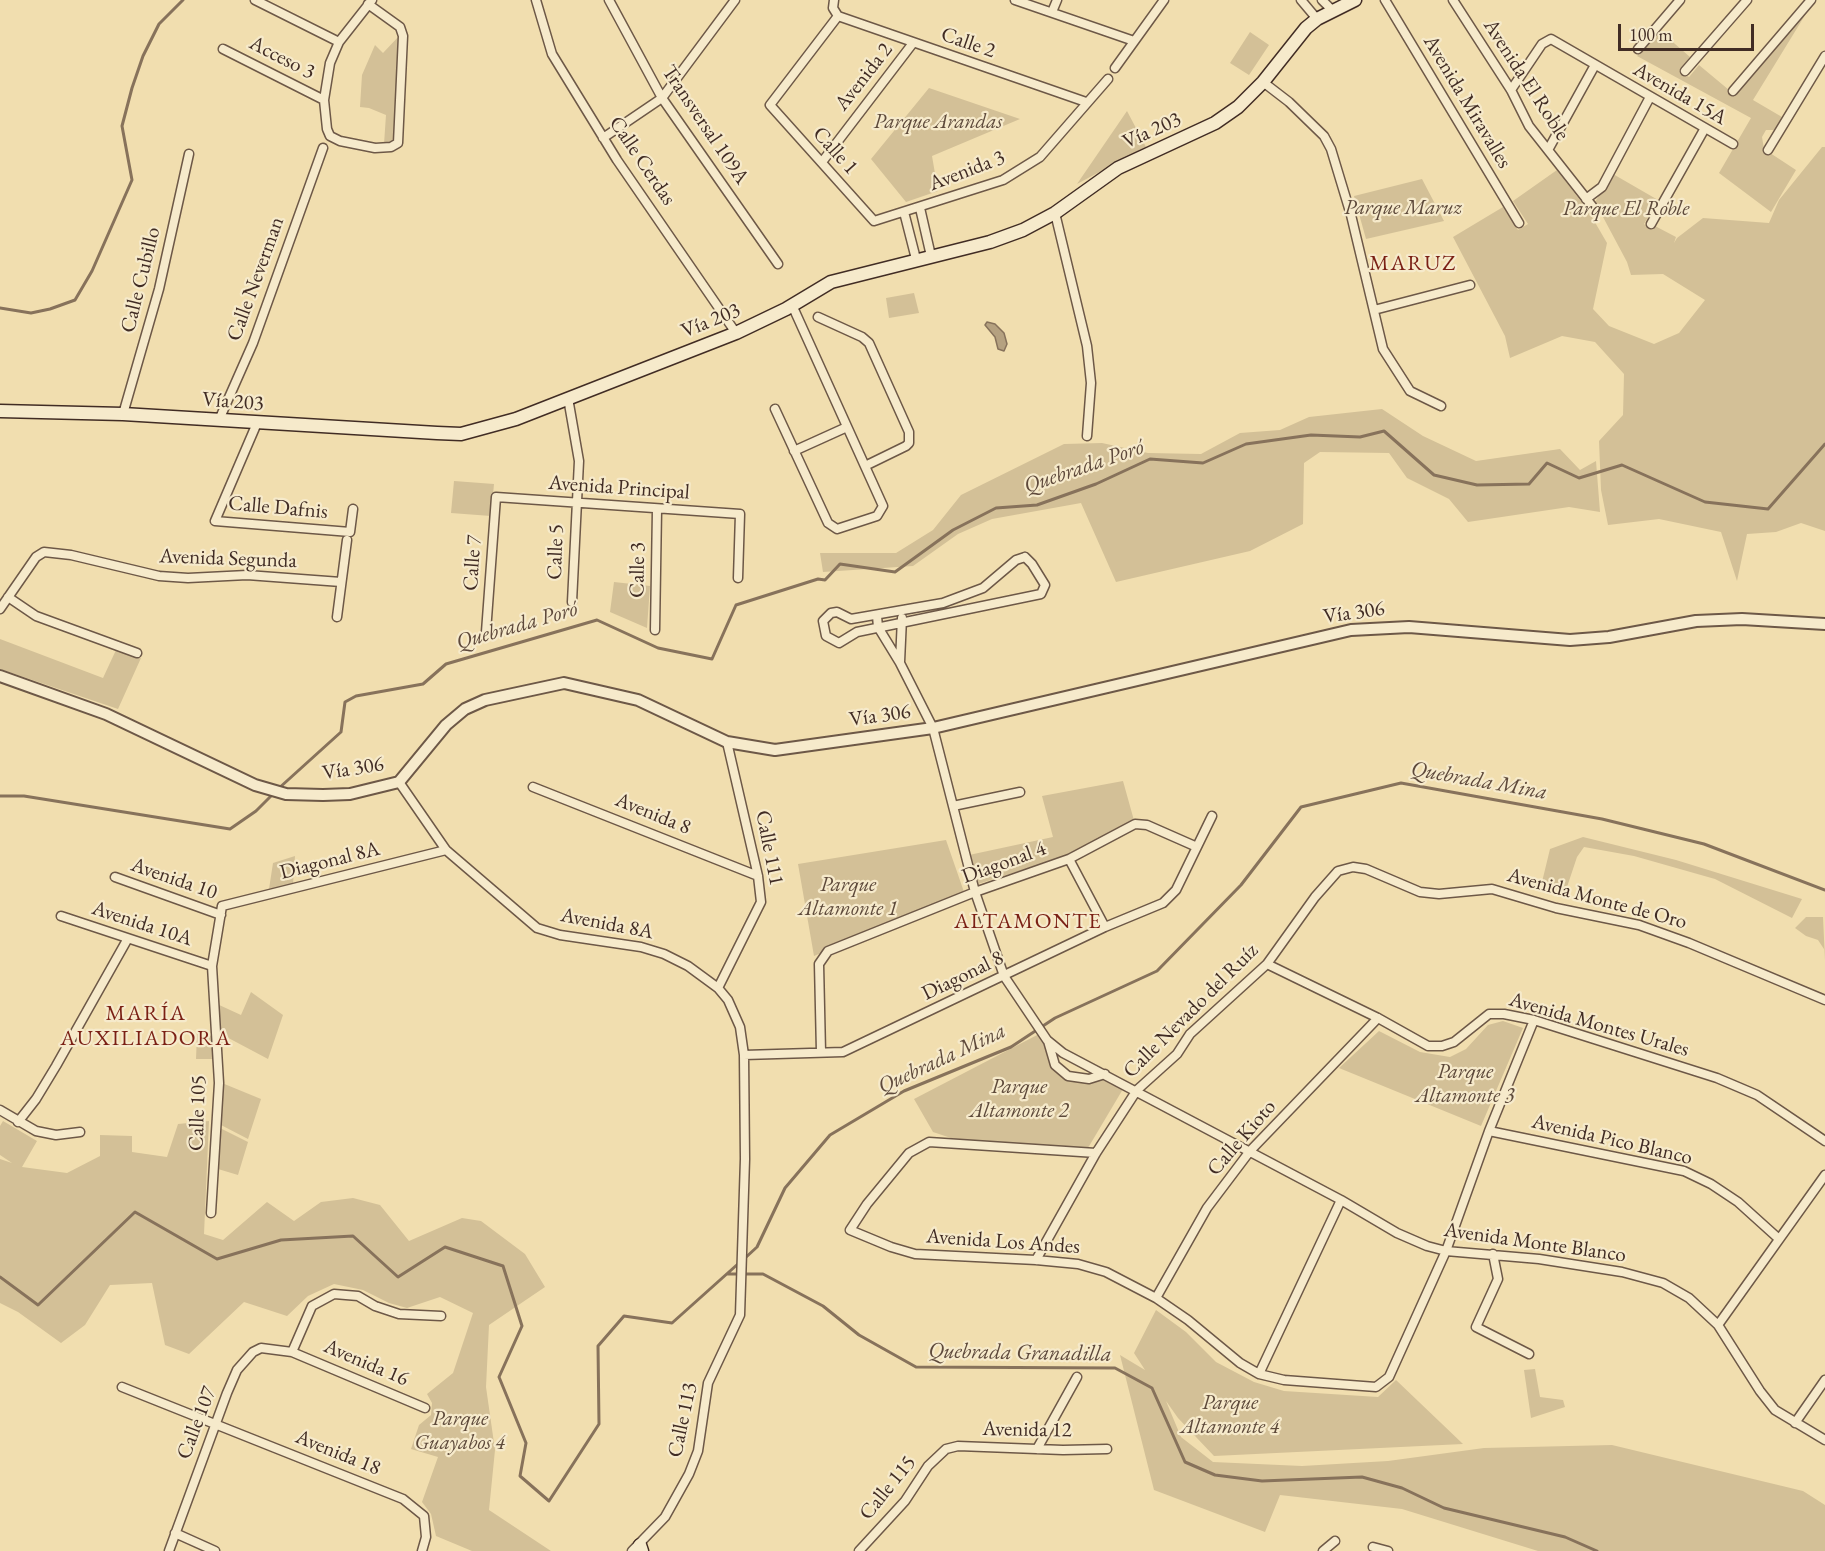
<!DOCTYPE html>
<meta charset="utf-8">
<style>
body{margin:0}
#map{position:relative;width:1825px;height:1551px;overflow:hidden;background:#f1deaf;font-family:"EB Garamond",serif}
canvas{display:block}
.scale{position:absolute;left:1618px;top:24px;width:136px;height:27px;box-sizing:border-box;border:3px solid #412c24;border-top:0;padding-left:8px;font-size:18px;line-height:21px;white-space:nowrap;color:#412c24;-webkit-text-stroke:4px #f6eacb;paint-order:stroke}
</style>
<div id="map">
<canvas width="1825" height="1551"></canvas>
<div class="scale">100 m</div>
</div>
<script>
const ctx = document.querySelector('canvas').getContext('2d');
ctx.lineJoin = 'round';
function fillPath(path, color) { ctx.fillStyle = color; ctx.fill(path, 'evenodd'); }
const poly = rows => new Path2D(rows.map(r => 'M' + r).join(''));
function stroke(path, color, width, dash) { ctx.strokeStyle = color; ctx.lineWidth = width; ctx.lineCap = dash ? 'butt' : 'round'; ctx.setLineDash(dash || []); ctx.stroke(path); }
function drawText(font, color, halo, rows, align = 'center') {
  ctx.font = font + ' "EB Garamond",serif'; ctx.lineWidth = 4.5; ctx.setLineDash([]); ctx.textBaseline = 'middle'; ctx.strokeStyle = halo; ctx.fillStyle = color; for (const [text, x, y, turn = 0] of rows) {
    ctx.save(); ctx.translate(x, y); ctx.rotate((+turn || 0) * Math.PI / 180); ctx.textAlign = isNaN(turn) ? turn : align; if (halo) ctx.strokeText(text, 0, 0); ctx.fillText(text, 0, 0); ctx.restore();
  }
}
fillPath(poly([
 [1807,12,1753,100,1782,117,1775,130,1766,130,1762,137,1764,149,1796,170,1771,212,1719,173,1751,118,1637,56,1659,30,1690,57,1679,71,1689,77,1699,65,1735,95],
 [1250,32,1269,45,1249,75,1230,63],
 [400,35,394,141,384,144,386,115,369,108,360,107,362,75,375,45,383,53],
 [929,88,1020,119,932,156,938,191,906,202,871,159],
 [1127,111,1146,147,1077,184],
 [1822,147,1825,147,1825,531,1801,523,1776,532,1747,534,1737,581,1721,532,1659,519,1608,525,1601,490,1599,441,1623,415,1624,374,1595,342,1562,336,1510,358,1505,336,1453,237,1503,207,1518,230,1528,224,1513,201,1557,170,1589,212,1607,243,1593,309,1609,326,1654,344,1679,333,1705,300,1663,274,1631,275,1627,262,1595,202,1613,174,1658,200,1644,224,1652,230,1655,226,1676,237,1674,243,1677,238,1703,218,1769,223,1779,200],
 [1422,179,1444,221,1366,239,1354,196],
 [914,293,919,313,889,318,886,298],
 [1382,409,1423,436,1476,461,1560,449,1580,470,1596,461,1600,512,1569,507,1468,522,1449,499,1407,478,1389,453,1320,452,1304,463,1303,524,1250,551,1116,582,1081,503,992,519,958,534,913,566,823,572,820,553,896,553,933,530,961,495,1064,444,1102,443,1148,453,1201,454,1240,433,1280,430,1309,417],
 [454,481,494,484,491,516,451,513],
 [614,582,650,586,647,628,610,612],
 [0,639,103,678,116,650,141,658,118,709,0,669],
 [1123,781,1135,824,1072,854,975,885,969,855,1053,837,1042,796],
 [1583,837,1676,860,1802,899,1792,918,1715,879,1634,856,1584,847,1577,857,1566,890,1542,882,1550,849],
 [946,840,964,892,814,956,798,864],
 [295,856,293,884,269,889,273,863],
 [1806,917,1823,917,1825,960,1824,949,1818,940,1806,936,1795,928],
 [251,992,283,1015,268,1059,219,1033,217,1004,241,1015],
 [1503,1021,1523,1028,1481,1126,1339,1068,1379,1031,1420,1052,1450,1057,1466,1049,1488,1025],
 [1041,1033,1055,1065,1066,1075,1098,1076,1123,1089,1085,1153,966,1143,933,1132,914,1099],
 [197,1034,214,1034,213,1059,196,1059],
 [222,1083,261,1099,248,1139,221,1125],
 [3,1121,37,1141,22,1167,67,1173,100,1156,100,1135,132,1136,132,1152,167,1157,178,1124,209,1121,204,1234,223,1240,267,1202,294,1221,321,1202,353,1198,380,1205,409,1241,462,1218,481,1221,525,1254,545,1287,489,1325,486,1387,495,1450,489,1510,551,1551,472,1551,436,1536,431,1514,422,1502,438,1457,411,1449,419,1425,431,1415,432,1403,427,1394,453,1373,473,1313,440,1297,407,1308,389,1303,363,1290,334,1284,308,1296,287,1316,244,1302,189,1354,165,1345,152,1283,110,1285,85,1325,61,1343,18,1312,0,1303,0,1159,12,1163,0,1155,0,1126],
 [220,1128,248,1142,238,1175,218,1169],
 [1156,1310,1186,1332,1216,1362,1254,1382,1284,1391,1378,1397,1396,1380,1463,1444,1214,1456,1178,1418,1166,1401,1181,1437,1213,1462,1302,1466,1388,1461,1484,1448,1612,1445,1803,1491,1825,1505,1825,1551,1538,1551,1402,1509,1280,1495,1265,1532,1154,1490,1120,1355,1145,1370,1134,1353],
 [1535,1369,1540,1397,1563,1400,1565,1407,1531,1418,1524,1370]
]), '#d3c097');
const water = poly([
 [987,322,995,324,1004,333,1007,344,1004,351,998,349,995,337,985,325,987,322]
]);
fillPath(water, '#b5a180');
stroke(water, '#87725b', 1.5);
stroke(poly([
 [0,308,31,313,50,309,75,300,92,271,132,180,122,126,132,88,143,56,159,24,183,0],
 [278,789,341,732,345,702,356,696,423,684,446,664,597,620,658,648,712,659,736,605,818,579,825,580,840,564,895,572,953,530,996,508,1037,505,1096,484,1150,459,1203,463,1246,444,1311,435,1360,437,1384,431,1434,475,1477,485,1529,484,1547,463,1579,478,1622,465,1705,502,1768,509,1825,444],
 [0,796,24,796,230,829,256,811,274,793],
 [744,1259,757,1247,785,1188,830,1135,904,1091,1011,1047,1055,1018,1157,971,1241,885,1301,807,1401,783,1602,819,1704,844,1825,890],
 [727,1274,763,1274,823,1306,859,1335,916,1367,1115,1368,1152,1388,1185,1462,1215,1475,1262,1481,1362,1477,1402,1488,1444,1508,1565,1537,1597,1551],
 [0,1277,38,1305,135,1212,217,1259,281,1240,353,1236,398,1277,445,1247,503,1266,522,1326,499,1377,526,1443,520,1476,549,1501,599,1424,598,1346,624,1316,672,1323,739,1263]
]), '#87725b', 3);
const minor = poly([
 [255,0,339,42],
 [536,0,552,54,617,160,736,333],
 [609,0,662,98,778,264],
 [834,0,833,8,838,16,770,105,874,221,1003,180,1040,157,1108,79],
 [1015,0,1134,41],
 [1301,0,1317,19],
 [1322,0,1332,10],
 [1385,0,1519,223],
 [1453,0,1511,90,1529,126,1592,206],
 [368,4,400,27,403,36,398,143,391,147,375,148,340,141,330,136,327,129,324,100,330,63,339,42,372,0],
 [1052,12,1057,0],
 [838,16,1086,102],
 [223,49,324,100],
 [1638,49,1680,0],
 [1115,68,1164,0],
 [1685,71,1747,0],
 [1263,82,1289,102,1324,136,1331,149,1351,215,1383,349,1410,391,1441,406],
 [1511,90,1542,44,1551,39,1733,144],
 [1733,91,1811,0],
 [603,138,662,98,735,0],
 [1548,150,1595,65],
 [1768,150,1825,56],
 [822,162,913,43],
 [1586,199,1602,187,1650,97],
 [920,208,931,256],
 [904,212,916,259],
 [1055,213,1087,346,1091,383,1087,436],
 [1651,224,1705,128],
 [1374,310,1470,285],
 [818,317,862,337,869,343,909,432,909,443,906,446,865,466],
 [568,398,579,461,572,602],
 [775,409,828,523,837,529,877,516,883,506,792,305],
 [123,414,159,289,189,154],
 [219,420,253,343,323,148],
 [257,423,215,521,350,532,353,509],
 [794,451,847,427],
 [1025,557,1032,564,1045,585,1041,594,857,632,839,643,826,636,823,621,831,613,837,612,851,619,943,603,983,588,1016,560,1025,557],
 [8,597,36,616,137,653],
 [0,609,36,557,44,552,71,555,159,576,188,578,247,575,341,582],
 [877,616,878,627,900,663,933,728,975,892,1004,976,1047,1040,1063,1053,1341,1200,1397,1233,1427,1246,1446,1251,1539,1259,1622,1272,1663,1283,1689,1298,1718,1325,1760,1391,1775,1410,1825,1440],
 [337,617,347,540],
 [655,630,657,510],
 [486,632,496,497,740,514,738,578],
 [900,662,902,618],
 [399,782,446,850,537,928,560,935,641,947,664,954,688,966,718,988,728,1000,740,1027,744,1055,745,1159,740,1315,708,1383,698,1451,689,1474,665,1517,632,1551],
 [533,787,758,876],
 [953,806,1020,792],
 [1069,859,1105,927],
 [115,877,221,915],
 [61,916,212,966],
 [1267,964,1378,1018,1428,1046,1442,1046,1454,1042,1489,1014,1504,1014,1534,1020,1717,1078,1757,1095,1825,1141],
 [718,988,761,902,758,876,727,742],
 [1048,1041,1055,1065,1068,1076,1089,1079,1105,1074],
 [821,1052,819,964,828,951,975,892,1069,859,1135,824,1147,825,1197,847],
 [744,1055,843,1052,1105,927,1163,903,1176,890,1212,816],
 [0,1110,36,1131,56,1135,80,1132],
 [18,1122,36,1099,56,1066,127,940],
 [1489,1131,1684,1171,1711,1184,1738,1202,1779,1239],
 [1096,1153,929,1142,909,1153,867,1204,850,1230,891,1247,915,1254,1036,1260,1078,1264,1106,1272,1156,1298,1188,1320,1240,1363,1259,1374,1284,1380,1376,1387,1389,1377,1446,1251,1489,1131,1534,1020],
 [211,1213,219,1083,212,966,222,906,446,850],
 [1493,1254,1498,1279,1476,1327,1529,1354],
 [1036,1260,1096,1153,1137,1090,1177,1054,1190,1034,1267,964,1315,897,1338,871,1353,867,1366,869,1420,892,1439,894,1492,889,1556,908,1639,925,1689,943,1825,1000],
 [1156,1298,1207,1208,1250,1151,1378,1018],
 [1718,1325,1825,1175],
 [292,1352,312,1306,334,1294,358,1296,375,1306,399,1314,441,1316],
 [1259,1374,1341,1200],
 [122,1387,403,1499,424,1516,426,1537,422,1551],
 [1795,1423,1825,1380],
 [1037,1449,1077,1377],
 [175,1533,215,1551],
 [1373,1547,1388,1551],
 [169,1551,227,1393,237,1370,253,1352,261,1348,292,1352,425,1408],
 [859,1551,905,1501,928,1466,946,1449,958,1446,1063,1450,1107,1449],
 [1323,1551,1335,1541]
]);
const tertiary = poly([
 [0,676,106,714,255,785,286,794,323,795,350,794,399,782,446,725,465,709,485,700,564,683,638,700,727,742,775,750,933,728,1351,630,1409,627,1570,640,1609,637,1696,621,1742,619,1825,624]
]);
const secondary = poly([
 [0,411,123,414,437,433,461,434,516,419,736,333,786,309,831,282,990,242,1023,230,1055,213,1118,168,1215,123,1238,107,1263,82,1306,28,1317,19,1355,0],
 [640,1545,642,1551]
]);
stroke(minor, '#6d5847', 11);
stroke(tertiary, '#6d5847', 14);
stroke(secondary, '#412c24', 15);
stroke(minor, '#f6eacb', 8);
stroke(tertiary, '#f6eacb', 10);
stroke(secondary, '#f6eacb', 12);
drawText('21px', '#412c24', '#f6eacb', [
 ["Calle 2",968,43,19],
 ["Acceso 3",282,58,27],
 ["Avenida 2",864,77,-52],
 ["Avenida El Roble",1526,80,57],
 ["Avenida 15A",1680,94,30],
 ["Avenida Miravalles",1467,102,59],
 ["Transversal 109A",705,125,56],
 ["Vía 203",1152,131,-24],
 ["Calle 1",835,151,48],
 ["Calle Cerdas",642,161,56],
 ["Avenida 3",967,171,-21],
 ["Calle Neverman",256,279,-70],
 ["Calle Cubillo",141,280,-76],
 ["Vía 203",711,321,-22],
 ["Vía 203",233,402,4],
 ["Avenida Principal",619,488,4],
 ["Calle Dafnis",278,508,5],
 ["Calle 5",556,552,-88],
 ["Avenida Segunda",228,559,2],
 ["Calle 7",473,563,-86],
 ["Calle 3",638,570,-89],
 ["Vía 306",1354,613,-8],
 ["Vía 306",880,716,-8],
 ["Vía 306",353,769,-9],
 ["Avenida 8",653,814,22],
 ["Calle 111",769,848,79],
 ["Diagonal 8A",330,861,-14],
 ["Diagonal 4",1004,863,-20],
 ["Avenida 10",174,879,19],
 ["Avenida Monte de Oro",1597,899,15],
 ["Avenida 10A",142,924,18],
 ["Avenida 8A",607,924,11],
 ["Diagonal 8",963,976,-26],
 ["Calle Nevado del Ruíz",1191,1011,-45],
 ["Avenida Montes Urales",1599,1025,16],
 ["Calle 105",198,1113,-88],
 ["Calle Kioto",1242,1138,-49],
 ["Avenida Pico Blanco",1612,1140,13],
 ["Avenida Los Andes",1003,1242,4],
 ["Avenida Monte Blanco",1535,1243,8],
 ["Avenida 16",366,1363,23],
 ["Calle 113",683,1420,-78],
 ["Calle 107",197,1423,-69],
 ["Avenida 12",1027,1430,1],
 ["Avenida 18",338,1453,22],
 ["Calle 115",888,1488,-51]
]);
drawText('italic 21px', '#5e4a3b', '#f6eacb', [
 ["Parque Arandas",938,122],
 ["Parque Maruz",1403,208],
 ["Parque El Roble",1626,209],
 ["Parque",848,885],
 ["Altamonte 1",848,909],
 ["Parque",1465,1072],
 ["Altamonte 3",1465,1096],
 ["Parque",1019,1087],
 ["Altamonte 2",1019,1111],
 ["Parque",1230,1403],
 ["Altamonte 4",1230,1427],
 ["Parque",460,1419],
 ["Guayabos 4",460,1443]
]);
ctx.letterSpacing = '1.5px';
drawText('22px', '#7a1f14', '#f6eacb', [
 ["MARUZ",1413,264],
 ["ALTAMONTE",1028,922],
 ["MARÍA",146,1014],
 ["AUXILIADORA",146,1039]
]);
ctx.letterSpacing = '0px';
drawText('italic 22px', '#5e493b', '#f6eacb', [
 ["Quebrada Poró",1084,467,-19],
 ["Quebrada Poró",517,626,-16],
 ["Quebrada Mina",1479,781,10],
 ["Quebrada Mina",942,1059,-25],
 ["Quebrada Granadilla",1020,1353,1]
]);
</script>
